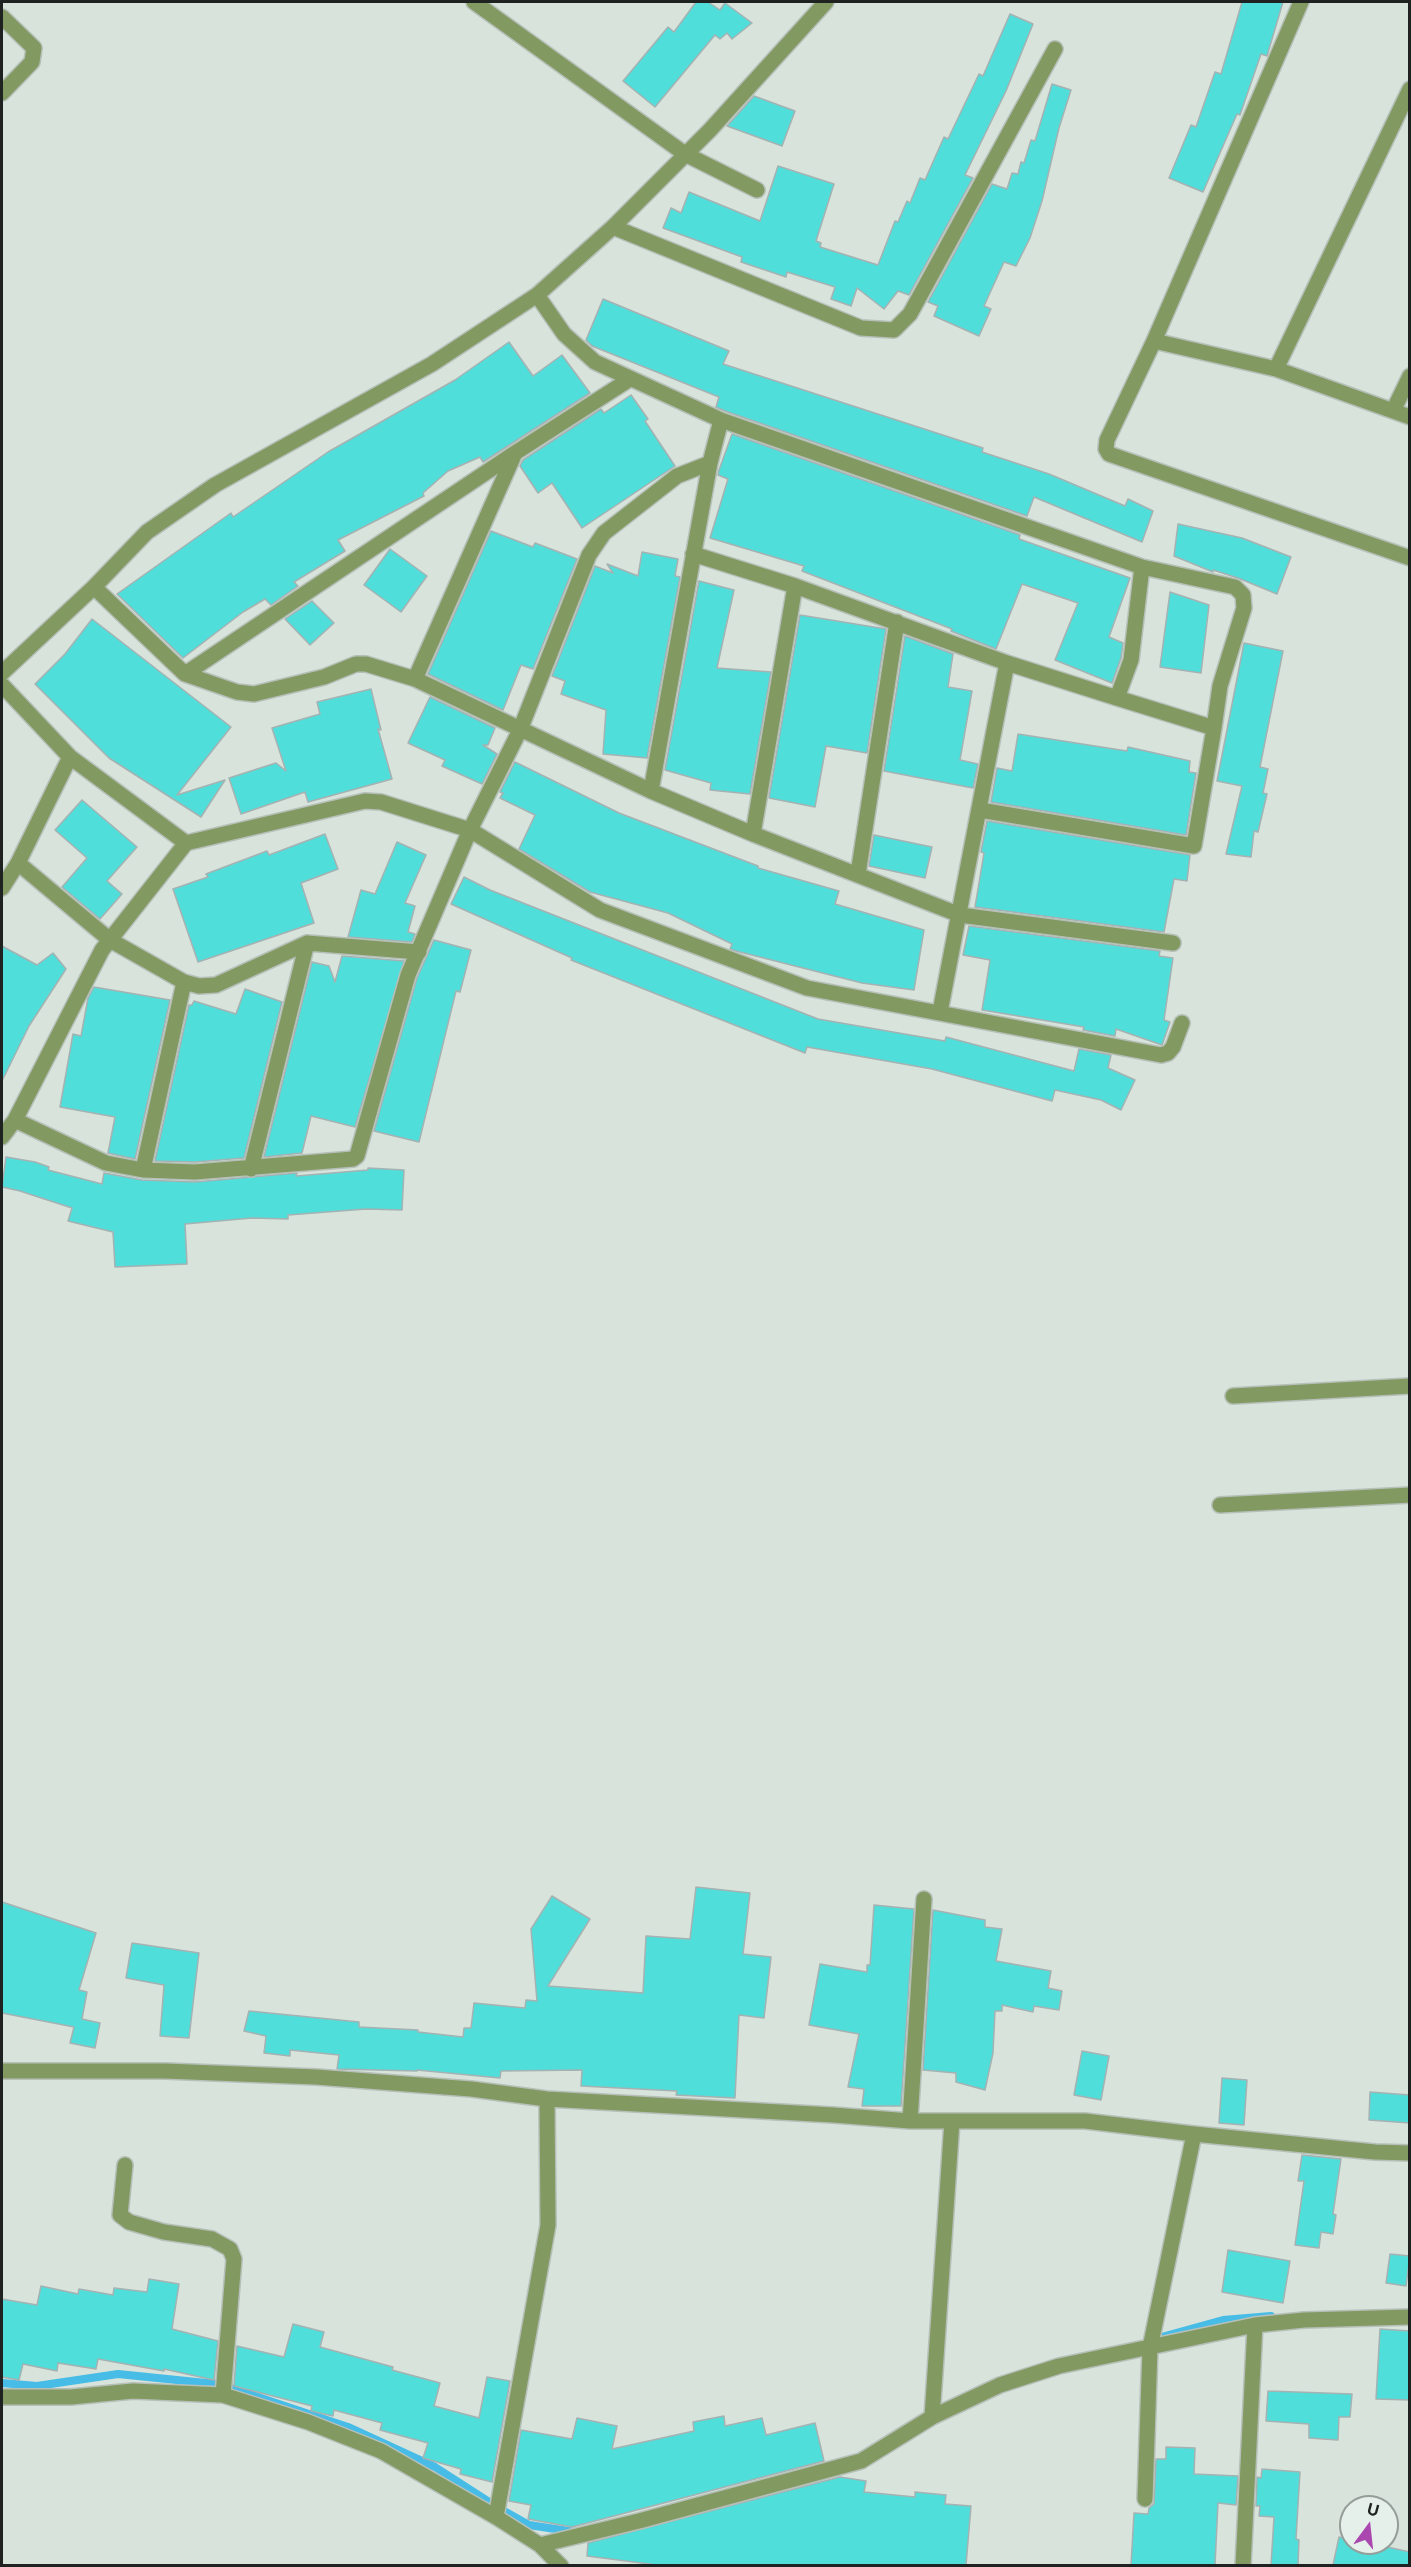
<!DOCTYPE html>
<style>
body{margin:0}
#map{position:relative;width:1411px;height:2567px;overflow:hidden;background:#d7e3db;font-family:Inter,sans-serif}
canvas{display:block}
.frame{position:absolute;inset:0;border:3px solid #1e2220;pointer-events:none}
.north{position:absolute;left:1339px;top:2495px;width:60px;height:60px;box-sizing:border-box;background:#e4f0e9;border:2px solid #959e99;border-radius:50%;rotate:15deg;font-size:16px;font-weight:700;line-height:24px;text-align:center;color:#1e2220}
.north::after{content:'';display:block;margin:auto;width:21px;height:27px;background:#aa48af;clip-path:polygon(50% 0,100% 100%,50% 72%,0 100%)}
</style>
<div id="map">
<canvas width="1411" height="2567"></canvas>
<div class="frame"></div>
<div class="north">U</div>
</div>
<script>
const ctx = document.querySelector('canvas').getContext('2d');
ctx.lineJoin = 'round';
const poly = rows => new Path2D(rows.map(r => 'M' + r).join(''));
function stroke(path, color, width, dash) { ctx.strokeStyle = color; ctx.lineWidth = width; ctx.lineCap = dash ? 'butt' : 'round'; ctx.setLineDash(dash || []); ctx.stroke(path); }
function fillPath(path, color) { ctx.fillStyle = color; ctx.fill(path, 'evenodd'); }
stroke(poly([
 [1158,2338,1223,2320,1271,2316],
 [2,2383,37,2386,118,2374,216,2384],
 [231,2388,348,2427,435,2467,491,2503],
 [504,2511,529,2525,575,2532]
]), '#46bce7', 8);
const building = poly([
 [696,2,708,2,720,10,725,3,752,23,732,39,727,33,720,39,715,35,655,107,623,81,668,27,674,32,696,2],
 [1242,2,1283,2,1267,56,1261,54,1240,115,1237,114,1203,192,1169,178,1191,125,1196,127,1215,72,1221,74,1242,2],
 [1010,14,1033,24,1006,91,965,175,973,178,909,295,898,291,884,309,857,288,851,306,831,299,835,287,787,272,786,277,741,262,742,257,663,228,671,208,681,213,689,192,760,221,778,166,834,184,816,241,821,243,820,247,878,265,895,221,898,222,907,201,910,203,920,178,925,180,944,137,948,139,979,74,983,76,1010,14],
 [1052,84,1071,90,1059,128,1042,201,1030,238,1016,266,1004,262,984,306,991,309,979,336,934,316,938,306,928,302,992,184,1007,189,1012,173,1018,174,1021,162,1024,163,1031,140,1035,141,1052,84],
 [754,96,795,111,782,146,727,126,754,96],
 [603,299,729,351,723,364,983,448,982,452,1049,474,1125,506,1128,499,1153,511,1142,542,1034,497,1027,516,725,411,716,407,719,397,592,346,586,340,603,299],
 [509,342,533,376,562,355,590,393,483,462,480,457,448,471,423,493,424,496,338,540,345,551,294,582,298,586,271,605,265,599,243,612,183,658,117,594,231,513,233,517,328,452,455,380,509,342],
 [631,395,648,419,645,421,675,466,582,528,552,483,538,493,520,466,523,460,601,409,604,413,631,395],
 [732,434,1020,535,1019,539,1130,578,1109,637,1123,643,1121,658,1112,683,1055,660,1078,603,1022,584,996,649,951,631,952,629,802,571,804,566,710,538,728,479,718,475,719,470,732,434],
 [1178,524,1242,538,1291,557,1277,594,1238,578,1213,570,1213,572,1174,556,1178,524],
 [491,531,533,547,535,543,577,559,533,669,521,665,503,710,428,674,491,531],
 [390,549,427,576,401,612,364,585,390,549],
 [642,552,678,559,675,576,680,577,647,758,603,754,606,710,561,694,565,681,552,676,595,566,613,573,607,564,638,576,642,552],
 [699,581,734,590,717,668,771,672,750,794,710,790,711,783,665,770,699,581],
 [1170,592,1209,605,1201,673,1160,667,1170,592],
 [312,601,334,623,310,645,285,619,312,601],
 [800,615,886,629,867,753,826,746,815,807,769,798,800,615],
 [92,619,231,727,177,795,225,780,201,817,109,758,35,684,65,654,92,619],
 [905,636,953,654,948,687,972,691,960,760,978,764,973,788,884,771,905,636],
 [1244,643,1283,651,1260,767,1268,769,1263,793,1267,794,1258,832,1254,831,1251,857,1226,854,1242,786,1217,781,1244,643],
 [371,689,381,730,378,729,392,779,308,802,305,792,241,814,229,778,276,763,286,771,272,728,320,714,317,702,371,689],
 [430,697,495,728,488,745,483,745,497,754,482,784,442,766,445,760,408,743,430,697],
 [1018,734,1127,751,1128,747,1190,761,1189,772,1196,773,1186,835,991,802,997,768,1012,771,1018,734],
 [515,762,619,813,758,866,758,868,839,891,835,904,924,930,914,990,862,983,736,951,730,949,732,944,668,913,590,892,519,849,535,815,500,798,503,793,500,792,515,762],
 [82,800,137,847,107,881,122,894,100,919,62,887,87,858,55,830,82,800],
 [987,821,1190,855,1187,881,1174,879,1164,932,975,907,984,853,981,852,987,821],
 [325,834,338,869,301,883,314,923,198,962,173,889,208,877,206,874,267,851,269,855,325,834],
 [874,835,932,847,925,878,869,866,874,835],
 [397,842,426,855,405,903,415,906,408,932,415,934,412,942,348,937,361,890,375,894,397,842],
 [464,877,490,890,818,1019,945,1041,946,1037,1074,1071,1079,1049,1111,1055,1108,1068,1135,1080,1121,1110,1101,1100,1055,1090,1052,1101,932,1069,807,1047,805,1053,571,960,572,958,451,904,464,877],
 [969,926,1160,951,1159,956,1173,958,1164,1020,1170,1022,1162,1045,1116,1029,1115,1036,1083,1030,1084,1027,982,1010,990,960,963,955,969,926],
 [434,940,471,950,460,992,456,991,419,1142,374,1131,417,978,434,940],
 [2,946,37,965,53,953,66,969,29,1026,2,1081,2,946],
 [342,956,404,961,355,1127,311,1116,302,1153,264,1157,312,962,329,966,335,982,342,956],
 [94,987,170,1000,135,1159,108,1153,115,1117,60,1107,73,1034,81,1036,88,998,94,987],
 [245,989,282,1002,244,1158,195,1162,155,1161,189,1005,192,1005,194,1001,236,1014,245,989],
 [6,1157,35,1162,49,1167,48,1170,102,1184,104,1173,142,1180,195,1182,297,1173,296,1176,368,1170,368,1168,404,1170,402,1210,366,1209,288,1215,288,1219,252,1218,185,1224,187,1264,115,1267,113,1232,68,1221,72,1208,20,1191,2,1187,6,1157],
 [696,1887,750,1893,743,1954,771,1957,764,2018,739,2015,735,2098,676,2095,677,2091,581,2086,582,2070,501,2071,500,2078,417,2070,417,2071,337,2069,339,2055,290,2050,290,2056,264,2053,266,2036,244,2031,249,2011,359,2022,359,2027,418,2030,418,2032,463,2037,464,2028,471,2028,474,2003,525,2008,526,2000,537,2001,531,1929,552,1896,590,1919,548,1986,643,1993,646,1936,690,1939,696,1887],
 [2,1902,96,1933,79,1990,87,1992,82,2019,100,2023,95,2048,70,2043,74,2027,2,2013,2,1902],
 [874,1905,914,1909,901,2106,862,2106,864,2089,848,2087,859,2034,809,2025,820,1964,867,1972,867,1965,870,1965,874,1905],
 [933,1910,985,1920,985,1927,1002,1929,996,1961,1051,1971,1048,1988,1062,1991,1059,2010,1034,2006,1033,2012,1002,2005,1002,2011,995,2011,993,2053,985,2090,956,2082,956,2073,923,2070,933,1910],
 [132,1943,199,1953,189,2038,160,2036,164,1985,126,1978,132,1943],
 [1082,2051,1109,2056,1101,2100,1074,2095,1082,2051],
 [1222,2078,1247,2080,1244,2125,1219,2123,1222,2078],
 [1370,2092,1410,2095,1410,2123,1369,2120,1370,2092],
 [1302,2155,1341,2159,1333,2214,1336,2215,1333,2234,1321,2232,1319,2248,1295,2245,1304,2181,1298,2181,1302,2155],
 [1228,2250,1290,2261,1283,2303,1222,2292,1228,2250],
 [1390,2254,1410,2256,1406,2286,1386,2283,1390,2254],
 [149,2279,179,2284,172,2329,218,2341,214,2380,164,2369,164,2371,98,2359,96,2369,58,2363,57,2371,23,2364,19,2380,2,2377,2,2299,37,2305,41,2286,78,2294,79,2289,113,2295,114,2288,147,2292,149,2279],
 [293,2324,324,2332,320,2347,393,2367,392,2370,440,2383,434,2406,479,2418,487,2377,510,2381,492,2482,460,2474,461,2469,423,2458,428,2443,380,2430,382,2423,334,2410,333,2416,311,2411,312,2406,234,2386,237,2346,284,2357,293,2324],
 [1380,2329,1410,2331,1410,2400,1376,2399,1380,2329],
 [1268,2391,1352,2394,1350,2417,1339,2417,1338,2440,1309,2438,1309,2424,1266,2421,1268,2391],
 [724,2416,725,2426,762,2418,766,2435,815,2423,824,2461,572,2527,528,2519,531,2505,509,2501,521,2430,572,2439,577,2418,617,2426,612,2449,694,2431,693,2422,724,2416],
 [1166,2447,1195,2448,1194,2474,1238,2476,1236,2505,1218,2503,1215,2565,1131,2565,1134,2513,1148,2514,1149,2508,1154,2504,1156,2459,1166,2459,1166,2447],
 [1262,2469,1300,2472,1296,2539,1299,2540,1298,2565,1271,2565,1274,2517,1259,2516,1260,2506,1256,2506,1257,2477,1261,2478,1262,2469],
 [840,2477,866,2481,864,2492,915,2497,915,2492,946,2495,945,2504,971,2506,966,2565,657,2565,587,2556,588,2543,840,2477],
 [1339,2537,1351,2539,1351,2543,1369,2543,1410,2552,1410,2565,1333,2565,1339,2537]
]);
fillPath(building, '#50dedb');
stroke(building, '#a4b2b2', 1.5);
const minor = poly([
 [474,2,685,154,757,190],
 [1301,2,1154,341,1276,369,1410,417],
 [2,17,34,48,32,62,2,93],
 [613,227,861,328,894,330,910,314,1055,49],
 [537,295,564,334,595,362,721,420,1142,567,1235,587,1243,595,1244,608,1220,686,1214,728],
 [1154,341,1107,440,1106,449,1109,454,1410,558],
 [1276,369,1410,89],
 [1393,411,1410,376],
 [693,554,795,586,1007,663,1117,698,1131,660,1142,567],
 [94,587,185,674,237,692,254,694,324,677,356,664,366,664,415,679,651,791,753,834,960,915,1173,943],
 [2,673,94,587,147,532,215,485,432,364,537,295,613,227,710,130,826,2],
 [185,674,515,453],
 [415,679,515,453,630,379],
 [2,685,70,757],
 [651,791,710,463,721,420],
 [980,810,1194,846,1214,728,1117,698],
 [753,834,795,586],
 [18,863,70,757,186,843],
 [858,874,897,622],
 [2,888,18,863,110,940,184,982,199,986,216,985,307,943,419,952],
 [940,1012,1007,663],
 [15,1120,106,1163,143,1170,195,1172,353,1159,357,1156,408,975,470,830,520,730,589,555,604,533,677,476,710,463],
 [2,1137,15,1120,102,950,186,843,365,801,381,802,470,830,600,910,807,988,1161,1055,1168,1053,1173,1047,1182,1023],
 [251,1169,307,943],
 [143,1170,184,982],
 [1233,1396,1410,1386],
 [1220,1505,1410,1495],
 [2,2071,165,2071,316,2077,471,2089,547,2099,833,2115,910,2121,1085,2121,1194,2134,1375,2152,1410,2153],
 [910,2121,924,1899],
 [125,2165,120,2215,129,2222,164,2232,212,2239,230,2249,234,2259,223,2395],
 [2,2397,71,2397,133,2391,223,2395,308,2422,381,2451,496,2517,540,2545,561,2566],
 [932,2417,952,2121],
 [1145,2499,1150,2348,1194,2134],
 [496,2517,548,2225,547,2099],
 [540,2545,639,2521,861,2461,932,2417,1000,2385,1059,2366,1255,2325,1304,2320,1410,2317],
 [1243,2566,1255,2325]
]);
stroke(minor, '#b6c0b9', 18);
stroke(minor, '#839962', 15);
</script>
